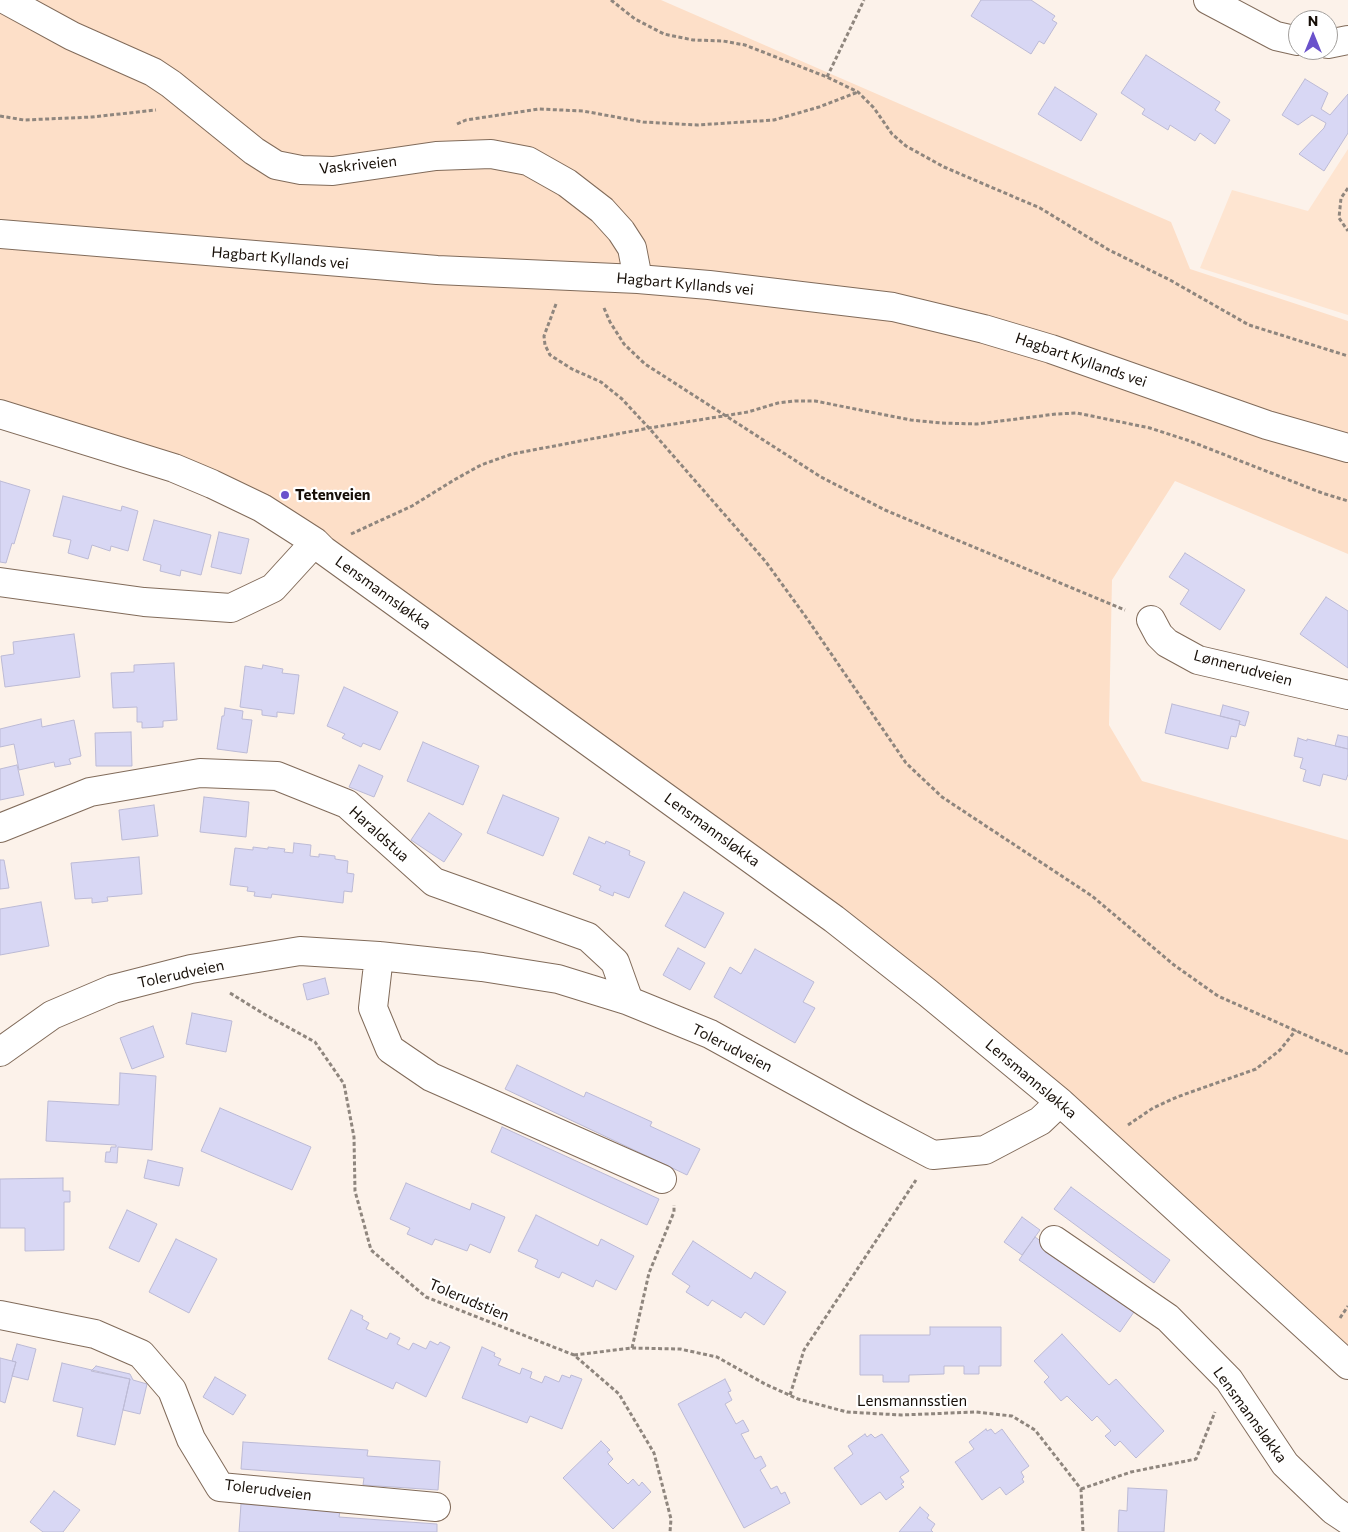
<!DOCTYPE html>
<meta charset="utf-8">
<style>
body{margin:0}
#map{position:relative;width:1348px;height:1532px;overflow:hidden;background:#fcf2ea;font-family:Commissioner,sans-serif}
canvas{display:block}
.north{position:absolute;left:1288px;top:10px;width:50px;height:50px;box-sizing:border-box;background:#fff;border:1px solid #a29f9c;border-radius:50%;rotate:0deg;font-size:14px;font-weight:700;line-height:20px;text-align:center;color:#170f08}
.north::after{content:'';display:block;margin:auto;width:18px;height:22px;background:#6a52cb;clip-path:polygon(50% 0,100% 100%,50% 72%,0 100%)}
</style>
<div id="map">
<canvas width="1348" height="1532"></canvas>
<div class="north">N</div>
</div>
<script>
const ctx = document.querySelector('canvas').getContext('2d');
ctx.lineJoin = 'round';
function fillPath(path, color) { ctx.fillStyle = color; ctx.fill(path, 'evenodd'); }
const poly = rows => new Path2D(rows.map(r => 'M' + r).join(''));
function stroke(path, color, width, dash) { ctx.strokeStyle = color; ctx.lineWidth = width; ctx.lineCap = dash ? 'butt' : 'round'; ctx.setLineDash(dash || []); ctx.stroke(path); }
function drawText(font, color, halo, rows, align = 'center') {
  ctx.font = font + ' Commissioner,sans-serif'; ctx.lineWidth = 4.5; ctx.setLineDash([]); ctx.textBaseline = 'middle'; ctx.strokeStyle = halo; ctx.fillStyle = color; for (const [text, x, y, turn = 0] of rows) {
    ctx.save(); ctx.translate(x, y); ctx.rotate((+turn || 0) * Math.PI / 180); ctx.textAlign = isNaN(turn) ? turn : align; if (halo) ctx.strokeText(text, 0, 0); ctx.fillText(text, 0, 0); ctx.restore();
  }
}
fillPath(poly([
 [1348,149,1348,315,1200,268,1232,190,1308,211]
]), '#fee5d1');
fillPath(poly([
 [0,0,661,0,1171,222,1190,269,1348,321,1348,554,1175,481,1112,580,1109,725,1142,781,1348,840,1348,1375,839,920,262,511,0,416]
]), '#fddfc8');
const building = poly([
 [981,0,1031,0,1055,16,1052,20,1057,23,1044,44,1039,41,1031,54,971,16,981,0],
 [1146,55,1220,102,1215,110,1230,120,1215,144,1200,133,1195,141,1170,125,1168,130,1142,114,1145,109,1121,93,1146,55],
 [1305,79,1328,93,1321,109,1330,115,1348,94,1348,133,1324,171,1299,154,1324,128,1326,123,1312,115,1298,125,1282,115,1305,79],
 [1055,87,1097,114,1081,141,1038,114,1055,87],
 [0,481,30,490,14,544,12,543,6,563,0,562,0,481],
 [63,496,121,511,122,506,138,511,128,551,111,546,110,551,92,545,88,559,68,553,71,540,53,536,63,496],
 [154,520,211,535,201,575,181,570,180,576,160,571,161,565,143,560,154,520],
 [219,532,249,539,241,574,211,567,219,532],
 [1185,553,1245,590,1220,630,1180,604,1189,590,1169,577,1185,553],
 [1326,597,1348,611,1348,668,1300,634,1326,597],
 [74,634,80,677,5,687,1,656,14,654,13,642,74,634],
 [174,663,177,720,163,721,163,727,142,728,142,722,137,722,137,707,113,708,111,673,134,672,134,665,174,663],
 [263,665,283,669,282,673,299,675,294,714,277,712,277,717,262,715,262,710,240,707,245,666,262,669,263,665],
 [344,687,398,712,380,750,363,743,361,747,342,738,345,734,327,726,344,687],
 [1172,704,1240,721,1236,737,1231,736,1228,749,1165,733,1172,704],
 [1223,705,1249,712,1245,726,1239,724,1240,721,1220,716,1223,705],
 [225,708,243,711,242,719,252,720,247,753,217,749,222,716,224,716,225,708],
 [41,719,42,727,74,720,81,756,69,759,71,764,55,767,54,762,19,770,14,744,0,747,0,729,41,719],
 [131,732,132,766,96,766,95,733,131,732],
 [1338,735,1348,737,1348,749,1335,746,1338,735],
 [1298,738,1307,741,1307,739,1348,749,1348,774,1346,780,1323,774,1320,786,1303,781,1306,770,1300,768,1303,758,1294,756,1298,738],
 [423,742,479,766,463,805,407,781,423,742],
 [17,765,24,795,0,800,0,769,17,765],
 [359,765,383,776,374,797,349,787,359,765],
 [503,795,559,818,543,856,487,833,503,795],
 [204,797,249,802,246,837,200,832,204,797],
 [154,805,158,836,122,840,119,810,154,805],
 [429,813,462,834,444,862,411,840,429,813],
 [589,837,605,844,606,841,630,851,629,855,645,862,629,898,614,892,613,896,599,890,601,886,573,874,589,837],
 [294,843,311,845,310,856,319,857,319,854,335,856,335,859,348,861,347,873,354,874,352,892,344,891,343,903,272,894,271,898,254,896,255,892,247,891,248,887,230,885,235,848,253,850,253,847,268,849,268,847,285,849,284,852,293,853,294,843],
 [139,857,142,894,107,897,108,901,92,903,92,898,75,899,71,863,139,857],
 [0,860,4,860,9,888,0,889,0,860],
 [684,892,724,913,705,948,665,926,684,892],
 [41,902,49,946,0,955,0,909,41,902],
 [678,948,705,963,690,990,663,975,678,948],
 [755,949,814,982,803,1002,815,1008,795,1043,714,997,730,967,741,974,755,949],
 [325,978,329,994,307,1000,303,984,325,978],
 [192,1013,232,1021,226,1052,186,1044,192,1013],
 [153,1026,164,1057,132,1069,120,1038,153,1026],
 [517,1065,584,1097,586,1092,652,1122,650,1126,700,1149,687,1175,505,1089,517,1065],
 [120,1073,156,1076,152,1150,118,1147,117,1163,105,1162,106,1152,110,1152,111,1147,116,1147,116,1145,46,1141,48,1101,119,1105,120,1073],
 [220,1108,311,1147,292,1190,201,1151,220,1108],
 [502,1127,659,1199,647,1225,491,1152,502,1127],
 [148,1160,183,1168,179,1186,144,1178,148,1160],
 [63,1178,63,1191,70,1191,70,1202,64,1202,64,1250,25,1251,25,1228,0,1228,0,1179,63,1178],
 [406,1183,470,1210,472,1203,505,1217,490,1253,470,1244,467,1251,435,1239,432,1245,407,1234,410,1228,390,1219,406,1183],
 [1071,1187,1170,1260,1154,1283,1054,1209,1071,1187],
 [127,1210,157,1224,139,1262,109,1248,127,1210],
 [536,1215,598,1246,601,1239,634,1256,616,1290,596,1280,593,1287,562,1272,559,1278,535,1267,538,1260,518,1251,536,1215],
 [1022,1217,1040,1230,1022,1255,1004,1242,1022,1217],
 [1035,1237,1136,1309,1120,1332,1019,1260,1035,1237],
 [176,1239,217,1259,189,1313,149,1292,176,1239],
 [693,1241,751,1279,755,1272,786,1292,764,1325,745,1312,741,1318,712,1300,708,1306,686,1292,690,1286,672,1274,693,1241],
 [351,1310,363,1316,362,1319,369,1323,366,1329,387,1339,390,1333,400,1338,397,1344,409,1350,413,1343,426,1349,430,1341,438,1345,440,1342,450,1347,426,1397,396,1382,393,1389,328,1359,351,1310],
 [930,1327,1001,1327,1001,1366,979,1366,979,1374,964,1374,964,1366,944,1366,944,1374,909,1375,909,1382,883,1382,883,1375,860,1375,860,1335,930,1335,930,1327],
 [1062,1334,1109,1385,1116,1379,1164,1431,1136,1458,1120,1441,1115,1446,1105,1436,1111,1431,1097,1416,1092,1421,1067,1396,1061,1401,1044,1382,1049,1377,1034,1361,1062,1334],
 [17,1344,36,1349,28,1380,12,1376,16,1362,12,1361,17,1344],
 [482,1347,495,1353,494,1356,501,1359,498,1365,520,1374,522,1368,532,1372,530,1378,542,1383,545,1376,559,1382,562,1375,570,1378,571,1375,582,1379,562,1429,530,1416,527,1423,462,1398,482,1347],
 [0,1358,16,1362,5,1403,0,1401,0,1358],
 [62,1363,130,1379,115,1445,77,1436,83,1408,53,1401,62,1363],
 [96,1366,130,1374,133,1380,147,1384,140,1414,123,1410,130,1379,91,1371,96,1366],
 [215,1377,246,1395,233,1415,203,1397,215,1377],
 [725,1379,731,1391,728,1392,732,1400,725,1404,736,1424,743,1420,749,1431,741,1434,755,1459,761,1456,766,1466,760,1470,771,1489,777,1486,781,1494,785,1492,790,1503,744,1528,678,1404,725,1379],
 [986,1429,987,1431,991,1429,995,1434,1002,1429,1029,1466,1021,1472,1024,1477,1022,1479,1024,1482,1006,1495,1000,1487,982,1500,955,1462,974,1449,969,1442,986,1429],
 [865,1434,867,1437,871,1434,875,1438,882,1434,909,1471,900,1477,904,1482,901,1484,904,1487,886,1500,880,1492,861,1505,834,1468,853,1454,848,1446,865,1434],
 [601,1441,610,1450,607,1452,613,1459,608,1464,628,1484,633,1479,639,1486,642,1482,651,1492,613,1529,563,1478,601,1441],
 [243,1442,368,1450,367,1456,440,1461,438,1490,363,1485,364,1478,241,1469,243,1442],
 [1128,1488,1167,1490,1164,1532,1118,1532,1119,1510,1127,1511,1128,1488],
 [54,1491,80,1510,63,1532,43,1532,30,1522,54,1491],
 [241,1504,340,1511,339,1517,437,1524,437,1532,239,1532,241,1504],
 [920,1507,929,1515,927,1518,935,1524,931,1530,933,1532,899,1532,920,1507]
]);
fillPath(building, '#d8d7f4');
stroke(building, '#bcbad5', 1);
const street = poly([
 [6,0,72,36,153,72,171,84,254,151,276,165,301,170,333,171,436,156,491,154,528,161,567,183,602,210,621,231,632,248,638,279],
 [1208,0,1276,36,1298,41],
 [1328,44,1348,40],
 [0,234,437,270,638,279,709,285,893,307,984,329,1051,349,1267,425,1348,448],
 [0,414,174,468,212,484,262,508,315,542,323,550,834,919,928,993,1060,1102,1348,1365],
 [0,582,144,602,231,608,273,588,315,542],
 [1151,620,1159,635,1167,643,1198,660,1348,695],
 [0,828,90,792,200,773,277,776,347,804,434,882,588,937,615,962,629,1001],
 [379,956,373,1008,390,1049,431,1077,662,1179],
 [0,1052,52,1015,113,989,191,969,300,951,379,956,482,967,558,979,629,1001,710,1034,859,1116,933,1155,985,1150,1040,1121,1060,1102],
 [1054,1240,1168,1318,1229,1380,1285,1464,1333,1510,1348,1520],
 [0,1315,95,1334,141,1354,172,1390,191,1439,220,1487,436,1507]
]);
stroke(street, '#816b5a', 30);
stroke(poly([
 [611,0,635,19,664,34,693,40,723,41,745,45,827,77,858,92,874,108,892,134,906,146,944,167,1040,208,1109,250,1170,280,1249,325,1348,356],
 [827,77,864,0],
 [0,116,24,120,92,117,156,110],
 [457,124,466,120,539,109,583,111,643,122,697,125,774,120,819,107,858,92],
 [1348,188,1341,198,1339,218,1348,231],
 [556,304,544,336,545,345,550,355,572,369,601,382,622,399,649,428,766,562,808,620,906,763,942,797,1092,896,1174,965,1218,996,1348,1054],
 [604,308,610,322,624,344,645,364,821,477,885,510,1125,610],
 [351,534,412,506,454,480,481,465,512,454,649,428,748,412,778,403,795,401,815,401,911,420,941,423,977,424,1056,414,1077,413,1150,428,1187,440,1322,493,1348,501],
 [230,993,264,1014,315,1042,344,1084,354,1137,355,1191,371,1250,426,1297,574,1355,619,1394,654,1453,671,1519,670,1532],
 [1128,1125,1153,1108,1177,1097,1256,1069,1280,1050,1296,1030],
 [1340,1318,1348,1306],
 [632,1348,649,1273,674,1212,674,1205],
 [574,1355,632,1348,680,1349,717,1357,765,1384,798,1399,847,1412,901,1415,976,1412,1012,1416,1035,1430,1081,1489,1083,1532],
 [790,1395,804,1350,916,1180],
 [1081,1489,1131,1472,1196,1459,1215,1412]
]), '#8f867e', 3, [4, 2.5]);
stroke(street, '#fff', 28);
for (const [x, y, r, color] of [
 [285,495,5,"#6a52cb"]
]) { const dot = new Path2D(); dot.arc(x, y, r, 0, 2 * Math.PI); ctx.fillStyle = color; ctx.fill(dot); stroke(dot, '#fff', 2); }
drawText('15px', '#170f08', '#fff', [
 ["Vaskriveien",358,165,-6],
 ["Hagbart Kyllands vei",280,258,5],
 ["Hagbart Kyllands vei",685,284,5],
 ["Hagbart Kyllands vei",1081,360,19],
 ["Lensmannsløkka",383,593,36],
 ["Lønnerudveien",1243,668,15],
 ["Lensmannsløkka",712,830,36],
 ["Haraldstua",379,834,42],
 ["Tolerudveien",181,974,-12],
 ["Tolerudveien",732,1048,27],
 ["Lensmannsløkka",1031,1079,40],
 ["Tolerudstien",469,1300,23],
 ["Lensmannsstien",912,1401],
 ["Lensmannsløkka",1250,1415,54],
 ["Tolerudveien",268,1490,7]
]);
drawText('bold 15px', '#170f08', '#fff', [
 ["Tetenveien",295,495]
], 'left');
</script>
